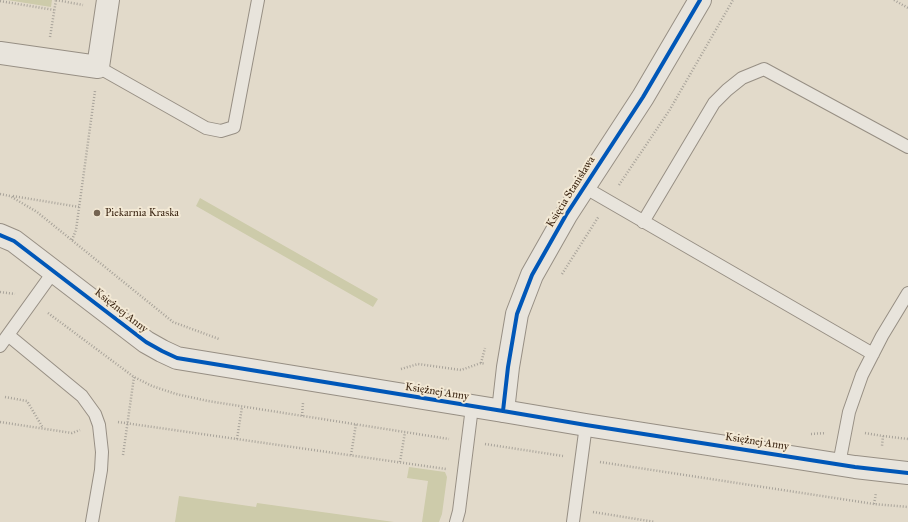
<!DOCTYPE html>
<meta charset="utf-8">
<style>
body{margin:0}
canvas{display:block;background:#e2daca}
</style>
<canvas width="908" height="522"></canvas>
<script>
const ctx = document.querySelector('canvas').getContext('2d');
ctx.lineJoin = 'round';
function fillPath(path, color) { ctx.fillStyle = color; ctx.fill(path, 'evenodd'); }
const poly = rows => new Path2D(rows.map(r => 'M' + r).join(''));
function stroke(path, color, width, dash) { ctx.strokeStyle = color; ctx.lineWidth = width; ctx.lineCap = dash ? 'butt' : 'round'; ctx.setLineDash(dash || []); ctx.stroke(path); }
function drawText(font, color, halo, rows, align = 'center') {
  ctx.font = font + ' "IM FELL Great Primer",serif'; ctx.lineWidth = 4; ctx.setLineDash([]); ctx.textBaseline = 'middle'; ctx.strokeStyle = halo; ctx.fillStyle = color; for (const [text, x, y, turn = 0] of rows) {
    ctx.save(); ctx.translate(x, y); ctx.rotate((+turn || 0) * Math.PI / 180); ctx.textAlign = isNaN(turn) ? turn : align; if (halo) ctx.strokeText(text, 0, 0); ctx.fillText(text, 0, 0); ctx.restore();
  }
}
fillPath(poly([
 [7,0,52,0,51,7],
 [200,198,378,299,373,307,196,206],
 [409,467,445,472,447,477,442,514,439,522,422,522,428,481,407,478],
 [179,496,256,507,257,503,394,522,175,522]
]), '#cdcbaa');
const service = poly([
 [98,67,206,128,221,131,234,127,258,0],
 [584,187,873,354],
 [643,222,714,103,727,90,742,78,764,69,908,147],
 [8,335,82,396,95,414,99,425,102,452,101,470,92,522],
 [0,346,54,271],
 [839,464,849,412,862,375,882,336,908,293],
 [456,522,459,511,472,407],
 [573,522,586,425]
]);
const minor = poly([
 [0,53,98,67,108,0],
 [0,235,14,241,146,342,162,351,177,358,503,411,586,425,855,467,908,473],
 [503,411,508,367,517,314,532,275,566,215,643,97,700,0]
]);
stroke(service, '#978f84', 14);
stroke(minor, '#978f84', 24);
stroke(poly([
 [56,0,83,5],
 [894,0,908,8],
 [0,1,54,10],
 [50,37,56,0],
 [619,185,669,111,733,0],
 [0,194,10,196,37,212,173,322,219,339],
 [13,196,79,207],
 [72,240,76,230,95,91],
 [562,274,599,216],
 [0,292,15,294],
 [48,313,134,377,152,386,176,394,208,401,449,439],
 [481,363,485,348],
 [401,369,418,364,461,370,481,363,485,364],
 [5,397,27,401,43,428],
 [302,416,303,403],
 [0,422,72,433,80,430],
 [118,422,446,469],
 [865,433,883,436,882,446],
 [811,434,826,433],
 [883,436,908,439],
 [237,439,242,407],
 [485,444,563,456],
 [123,455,134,377],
 [351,455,356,424],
 [400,462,405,432],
 [600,462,874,504,908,507],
 [874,504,876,493],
 [593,512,655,522]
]), '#a8a39a', 2.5, [1, 2]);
stroke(service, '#e8e4dc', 12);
stroke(minor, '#e8e4dc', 22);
stroke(poly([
 [0,235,14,241,146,342,162,351,177,358,503,411,586,425,855,467,908,473],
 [503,411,508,367,517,314,532,275,566,215,643,97,700,0]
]), '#0057b8', 4);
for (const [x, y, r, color] of [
 [97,213,4,"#756452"]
]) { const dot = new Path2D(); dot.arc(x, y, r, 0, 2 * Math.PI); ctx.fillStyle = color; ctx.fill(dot); stroke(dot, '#f3e9d5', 1.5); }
drawText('11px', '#3b2512', '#f3e9d5', [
 ["Księcia Stanisława",571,192,-58],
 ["Księżnej Anny",121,311,38],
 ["Księżnej Anny",437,392,9],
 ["Księżnej Anny",757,442,9]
]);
drawText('11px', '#3b2512', '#f3e9d5', [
 ["Piekarnia Kraska",105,213]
], 'left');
</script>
